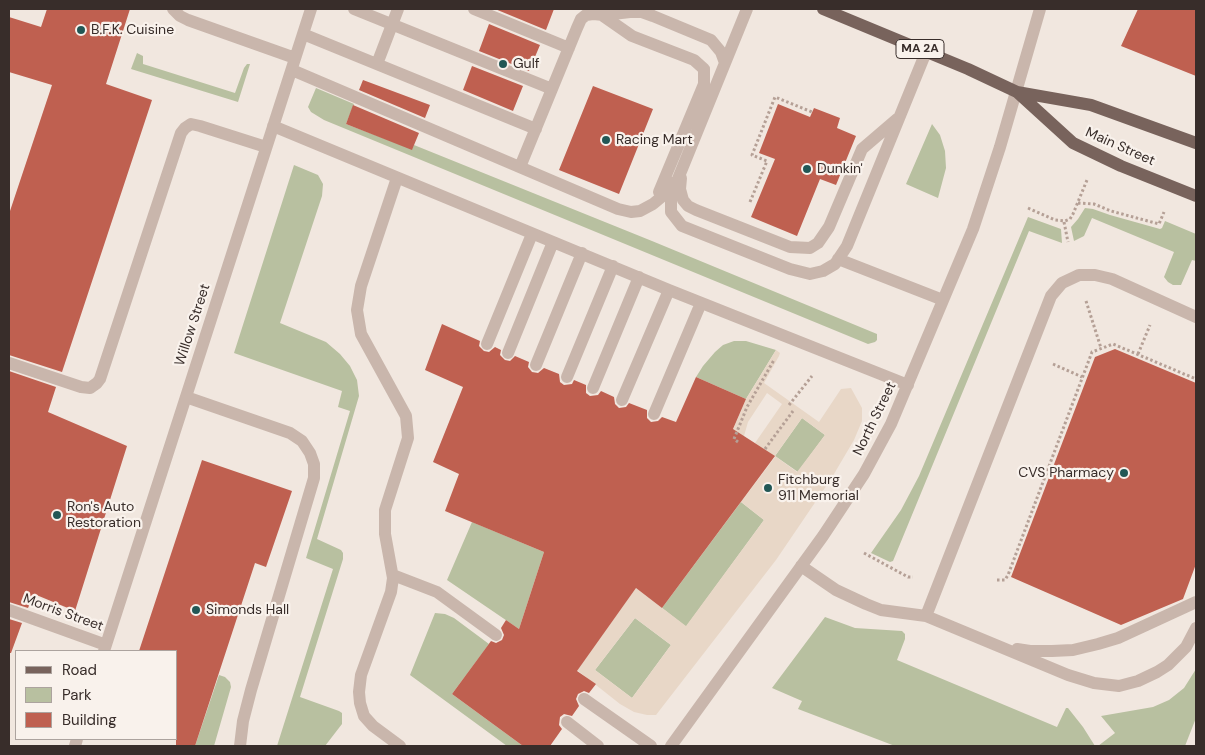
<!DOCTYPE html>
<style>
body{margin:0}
#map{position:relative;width:1205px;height:755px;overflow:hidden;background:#f1e7df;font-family:"DM Sans",sans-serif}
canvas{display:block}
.frame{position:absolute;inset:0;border:10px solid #382d2a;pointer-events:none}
.legend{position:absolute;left:15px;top:650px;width:162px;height:90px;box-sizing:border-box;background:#f9f2ec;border:1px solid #aca39e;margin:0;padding:6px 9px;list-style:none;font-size:15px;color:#382d2a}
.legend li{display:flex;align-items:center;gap:10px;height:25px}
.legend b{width:25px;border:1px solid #aca39e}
</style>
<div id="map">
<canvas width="1205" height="755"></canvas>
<div class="frame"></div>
<ul class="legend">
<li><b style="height:6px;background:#78635c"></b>Road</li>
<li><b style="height:14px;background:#b8c0a0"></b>Park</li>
<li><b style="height:14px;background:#bf6050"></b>Building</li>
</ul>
</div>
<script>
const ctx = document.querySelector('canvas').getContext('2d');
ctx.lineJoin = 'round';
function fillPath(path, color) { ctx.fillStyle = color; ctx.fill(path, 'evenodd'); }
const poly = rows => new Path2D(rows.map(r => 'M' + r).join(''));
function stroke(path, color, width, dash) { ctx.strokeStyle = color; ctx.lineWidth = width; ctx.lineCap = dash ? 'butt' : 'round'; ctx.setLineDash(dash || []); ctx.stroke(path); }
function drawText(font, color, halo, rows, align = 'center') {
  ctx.font = font + ' "DM Sans",sans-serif'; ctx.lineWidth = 4.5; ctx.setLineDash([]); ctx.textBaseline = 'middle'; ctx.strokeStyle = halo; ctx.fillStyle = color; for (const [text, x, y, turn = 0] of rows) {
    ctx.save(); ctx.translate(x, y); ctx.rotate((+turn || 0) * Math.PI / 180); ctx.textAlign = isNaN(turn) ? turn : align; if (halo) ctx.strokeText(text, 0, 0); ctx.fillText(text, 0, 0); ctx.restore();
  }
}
fillPath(poly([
 [137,53,143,56,143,64,235,93,244,68,247,64,250,64,238,102,131,69],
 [316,88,354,104,346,124,412,149,414,145,652,241,877,334,877,340,875,342,868,344,324,120,311,112,308,107],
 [932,124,940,135,945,151,946,168,938,198,906,184],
 [294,165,318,175,323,184,322,196,280,323,326,342,340,354,350,366,357,380,359,396,317,539,341,550,343,553,343,559,300,697,339,711,342,713,342,724,325,746,277,746,333,569,306,558,350,411,338,407,342,391,234,353],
 [1085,208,1093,209,1110,215,1160,229,1162,228,1165,221,1196,234,1196,261,1192,260,1181,285,1173,285,1168,282,1164,277,1174,252,1092,218,1084,236,1074,241,1071,227,1078,219],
 [1028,217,1061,229,1062,243,1029,231,893,561,890,562,871,553,901,510,919,476],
 [734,341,746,341,776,350,746,399,696,377,703,366,715,352,723,345],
 [802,418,825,435,798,472,775,456],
 [741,502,764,520,686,627,662,608],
 [472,522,544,552,519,629,447,580],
 [435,613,445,614,454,618,489,644,452,694,523,746,507,746,410,675],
 [825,617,855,628,902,631,905,634,905,639,897,660,1057,727,1066,708,1068,708,1083,727,1095,746,895,746,798,709,802,701,772,688],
 [635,618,671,645,632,698,595,670],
 [1196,669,1196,718,1185,746,1098,746,1115,733,1101,716,1153,707,1169,700,1184,688],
 [219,675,225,677,230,682,231,687,214,746,195,746]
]), '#b8c0a0');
fillPath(poly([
 [776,350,780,353,779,356,764,383,819,422,841,389,851,388,862,408,862,421,854,440,831,479,776,560,656,715,647,715,634,712,620,704,577,670,636,588,686,626,764,520,741,502,775,457,755,443,782,404,767,393,748,422,744,436,733,449,726,446,746,399],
 [802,418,825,435,797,472,775,456],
 [635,618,671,645,632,698,595,670]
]), '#e8d7c7');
fillPath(poly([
 [47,9,130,9,106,84,152,100,62,372,9,355,9,214,52,85,9,72,9,17,41,27],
 [495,9,554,9,546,30],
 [1138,9,1196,9,1196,76,1121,46],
 [489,24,540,45,529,71,479,51],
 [472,66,523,86,513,111,463,90],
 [363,80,430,105,425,118,359,90],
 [593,86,653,109,619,194,559,170],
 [778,104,810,117,814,108,840,118,837,128,856,136,836,185,820,179,797,236,751,217,775,159,759,153],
 [353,105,419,133,412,150,346,124],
 [442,324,480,341,479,346,484,351,489,352,495,347,501,350,500,355,505,360,510,361,515,356,529,362,528,367,532,372,538,373,544,368,559,374,560,382,564,385,572,384,574,380,586,385,586,393,590,396,598,395,601,391,614,397,615,404,619,408,626,407,629,403,647,410,647,418,651,422,658,421,662,417,676,422,696,377,746,399,733,429,775,456,662,608,636,588,577,671,596,684,589,693,584,691,578,694,576,699,579,706,572,716,564,714,560,717,559,725,562,729,550,746,523,746,452,694,491,641,496,643,502,640,504,635,501,628,506,620,519,629,544,552,445,511,459,474,433,462,463,387,425,370],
 [1115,349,1196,383,1196,564,1183,599,1121,625,1011,577,1095,357],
 [9,371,56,387,48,412,127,446,75,611,34,594,28,608,9,602],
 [202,460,292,491,266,567,255,563,195,746,176,746,176,651,139,651],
 [9,619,22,623,11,653,9,653]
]), '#bf6050');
stroke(poly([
 [750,202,767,161,752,155,775,97,812,112],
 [1078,203,1094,204,1111,211,1159,224,1164,212],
 [1028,208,1055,220,1065,221,1070,219,1073,214,1087,180],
 [1064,222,1068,242],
 [1086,301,1101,348],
 [1138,354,1150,325],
 [1053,364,1082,377],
 [789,405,812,376],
 [738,442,734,439,747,407,774,360],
 [765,449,793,411],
 [864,553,908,577,913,577],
 [997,580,1005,580,1008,575,1092,352,1113,344,1196,379]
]), '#b5a096', 3, [2.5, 2.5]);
stroke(poly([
 [173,9,180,16,188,20,295,58],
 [354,9,552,89],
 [474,9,569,48],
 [747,9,671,196,671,212,682,226,790,269,810,274,823,271,835,264,847,246,926,52],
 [599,13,632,36,694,60,704,69,704,84,659,192],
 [303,34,536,129],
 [377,64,398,9],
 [292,70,618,209,631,212,640,211,653,204,665,194,673,183],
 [273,126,669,290,908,385],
 [520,167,577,28,581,19,586,15,593,14,604,15,630,12,642,12,653,16,711,40,721,52,725,63],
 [397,178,361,286,357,310,361,334,406,416,408,438,385,510,385,534,393,578,391,592,361,675,359,692,360,703,364,716,373,726,400,746],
 [681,178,680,189,683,200,688,206,696,210,790,247,810,248,818,243,829,227,862,149,897,119],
 [838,259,943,300],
 [487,344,532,234],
 [508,353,553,242],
 [9,363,81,387,90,388,97,383,100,379,181,133,185,128,191,124,200,126,266,147],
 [536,365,582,253],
 [567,377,613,266],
 [593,388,639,277],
 [186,397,290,433,302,441,310,453,314,464,314,478,251,690,243,721,240,746],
 [622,400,669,290],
 [654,414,701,303],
 [801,566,836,590,866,604,881,610,926,616,1051,296,1062,283,1079,275,1095,275,1112,279,1196,317],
 [393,575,437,592,496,635],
 [9,610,106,645],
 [926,616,1068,675,1094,683,1119,686,1138,681,1157,672,1168,665,1186,647,1196,628],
 [1017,649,1030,651,1052,651,1073,650,1098,644,1118,638,1196,602],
 [104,651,311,9],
 [584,699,651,746],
 [567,722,598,746],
 [75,746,77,739],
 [671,746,823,536,864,474,891,424,973,229,1000,147,1040,9]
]), '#c9b6ac', 12);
stroke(poly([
 [823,9,968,69,1017,92,1091,105,1196,143],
 [1017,92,1073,143,1121,166,1196,196]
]), '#78635c', 12);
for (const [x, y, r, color] of [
 [81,30,5,"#225755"],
 [503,64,5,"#225755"],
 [606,140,5,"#225755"],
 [807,169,5,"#225755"],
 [1124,473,5,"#225755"],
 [768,488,5,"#225755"],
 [57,515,5,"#225755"],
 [196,610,5,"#225755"]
]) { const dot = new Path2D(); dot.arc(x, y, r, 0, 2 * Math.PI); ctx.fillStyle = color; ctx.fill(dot); stroke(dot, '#f9f2ec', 2); }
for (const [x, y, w] of [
 [920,49,48]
]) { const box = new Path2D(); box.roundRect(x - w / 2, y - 9.5, w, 19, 4); ctx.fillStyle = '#f9f2ec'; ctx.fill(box); stroke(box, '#382d2a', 1); }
drawText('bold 12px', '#382d2a', null, [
 ["MA 2A",920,49]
]);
drawText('14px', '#382d2a', '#f9f2ec', [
 ["B.F.K. Cuisine",91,30],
 ["Gulf",513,64],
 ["Racing Mart",616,140],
 ["Dunkin'",817,169],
 ["CVS Pharmacy",1114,473,"right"],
 ["Fitchburg",778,480],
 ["911 Memorial",778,496],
 ["Ron's Auto",67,507],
 ["Restoration",67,523],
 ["Simonds Hall",206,610]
], 'left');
drawText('14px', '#382d2a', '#f9f2ec', [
 ["Main Street",1120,147,24],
 ["Willow Street",193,325,-72],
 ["North Street",875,419,-64],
 ["Morris Street",63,613,20]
]);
</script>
